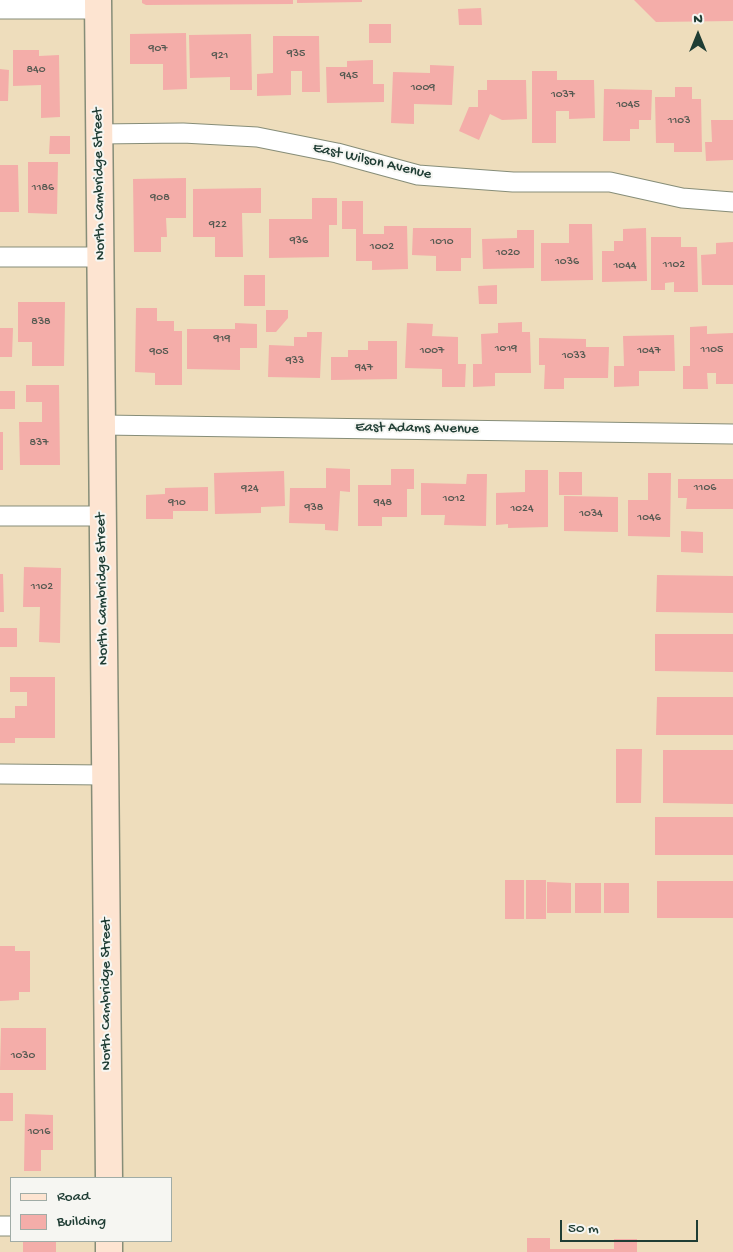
<!DOCTYPE html>
<style>
body{margin:0}
#map{position:relative;width:733px;height:1252px;overflow:hidden;background:#eeddbc;font-family:"Gochi Hand",sans-serif}
canvas{display:block}
.legend{position:absolute;left:10px;top:1177px;width:162px;height:65px;box-sizing:border-box;background:#f6f6f2;border:1px solid #a0aca6;margin:0;padding:6px 9px;list-style:none;font-size:15px;color:#1f3d34}
.legend li{display:flex;align-items:center;gap:10px;height:25px}
.legend b{width:25px;border:1px solid #a0aca6}
.north{position:absolute;left:673px;top:10px;width:50px;height:50px;-webkit-text-stroke:4px #f6f6f2;paint-order:stroke;rotate:0deg;font-size:14px;font-weight:700;line-height:20px;text-align:center;color:#1f3d34}
.north::after{content:'';display:block;margin:auto;width:18px;height:22px;background:#1f3d34;clip-path:polygon(50% 0,100% 100%,50% 72%,0 100%)}
.scale{position:absolute;left:560px;top:1220px;width:138px;height:22px;box-sizing:border-box;border:2px solid #1f3d34;border-top:0;padding-left:6px;font-size:15px;line-height:18px;white-space:nowrap;color:#1f3d34;-webkit-text-stroke:4px #f6f6f2;paint-order:stroke}
</style>
<div id="map">
<canvas width="733" height="1252"></canvas>
<ul class="legend">
<li><b style="height:6px;background:#fde4d1"></b>Road</li>
<li><b style="height:14px;background:#f4ada9"></b>Building</li>
</ul>
<div class="north">N</div>
<div class="scale">50 m</div>
</div>
<script>
const ctx = document.querySelector('canvas').getContext('2d');
ctx.lineJoin = 'round';
function fillPath(path, color) { ctx.fillStyle = color; ctx.fill(path, 'evenodd'); }
const poly = rows => new Path2D(rows.map(r => 'M' + r).join(''));
function stroke(path, color, width, dash) { ctx.strokeStyle = color; ctx.lineWidth = width; ctx.lineCap = dash ? 'butt' : 'round'; ctx.setLineDash(dash || []); ctx.stroke(path); }
function drawText(font, color, halo, rows, align = 'center') {
  ctx.font = font + ' "Gochi Hand",sans-serif'; ctx.lineWidth = 4; ctx.setLineDash([]); ctx.textBaseline = 'middle'; ctx.strokeStyle = halo; ctx.fillStyle = color; for (const [text, x, y, turn = 0] of rows) {
    ctx.save(); ctx.translate(x, y); ctx.rotate((+turn || 0) * Math.PI / 180); ctx.textAlign = isNaN(turn) ? turn : align; if (halo) ctx.strokeText(text, 0, 0); ctx.fillText(text, 0, 0); ctx.restore();
  }
}
fillPath(poly([
 [142,0,293,0,293,4,146,5,142,3],
 [297,0,362,0,362,2,297,3],
 [634,0,733,0,733,21,656,22],
 [481,8,482,25,459,25,458,9],
 [369,24,391,24,391,43,369,43],
 [186,33,187,89,163,90,163,64,130,64,130,34],
 [251,34,252,90,230,90,230,77,190,78,189,35],
 [273,36,319,36,320,92,302,92,302,71,291,71,291,95,257,96,257,74,273,73],
 [13,50,39,50,39,56,59,55,60,117,41,118,41,85,13,86],
 [373,60,373,84,384,84,384,102,327,103,326,67,347,67,347,61],
 [430,65,454,66,452,105,414,104,414,124,391,123,393,72,430,73],
 [0,69,9,70,8,101,0,101],
 [532,71,557,71,557,80,594,80,595,118,569,119,569,111,556,111,556,143,532,143],
 [487,80,526,80,527,119,502,120,490,114,479,140,459,131,469,107,478,107,478,90,487,90],
 [675,87,692,87,692,99,701,99,702,152,674,152,674,143,656,143,655,97,675,97],
 [604,89,652,90,651,120,639,120,639,129,630,129,630,141,603,141],
 [711,120,733,120,733,160,706,161,705,142,712,142],
 [50,136,70,136,70,154,49,154],
 [28,162,58,162,57,214,28,213],
 [0,165,18,165,19,212,0,212],
 [186,178,186,218,166,218,167,237,161,237,161,252,134,252,133,179],
 [261,188,261,213,242,213,243,257,215,257,215,237,193,237,193,189],
 [312,198,337,198,337,225,329,225,329,257,269,258,269,219,312,219],
 [342,201,363,201,363,234,384,234,384,226,407,226,408,269,372,270,372,261,356,261,356,229,342,229],
 [569,224,592,224,593,280,541,281,541,243,569,243],
 [413,228,471,228,471,258,461,258,461,271,436,271,436,256,412,255],
 [646,228,647,281,602,282,602,251,614,251,614,241,623,241,623,229],
 [517,230,534,230,534,268,483,269,482,239,517,238],
 [651,237,681,237,681,247,697,247,698,292,674,292,674,282,665,283,665,290,651,290],
 [733,242,733,285,702,285,701,255,716,254,716,243],
 [244,275,265,275,265,306,244,306],
 [497,285,497,304,479,304,478,286],
 [18,302,65,302,64,366,32,366,32,342,18,342],
 [136,308,157,308,157,321,174,321,174,331,182,331,182,385,155,385,155,373,135,372],
 [266,310,288,310,288,318,276,332,266,332],
 [522,322,522,332,530,332,531,373,495,373,495,386,473,387,473,364,482,364,481,334,498,333,498,323],
 [235,323,257,324,257,348,240,348,240,370,187,369,187,329,235,329],
 [407,323,433,324,432,336,458,337,458,364,466,364,465,387,442,387,442,369,405,368],
 [707,326,707,334,733,333,733,384,716,384,716,373,707,373,708,389,683,389,683,366,690,366,690,327],
 [0,328,13,328,12,357,0,357],
 [307,332,322,332,320,378,268,377,269,345,294,346,294,337,307,337],
 [674,335,675,371,639,371,639,386,614,387,614,366,624,366,623,336],
 [539,338,586,339,586,347,609,347,608,378,564,378,564,389,544,389,545,365,539,365],
 [368,341,397,341,397,379,331,380,331,357,348,357,348,350,368,350],
 [26,385,59,385,60,465,20,465,19,422,42,422,42,402,26,402],
 [0,391,15,391,15,409,0,409],
 [0,432,3,432,3,470,0,470],
 [326,468,350,469,350,492,340,491,338,531,325,530,325,524,289,523,290,488,326,488],
 [391,469,414,469,414,489,407,489,407,517,382,517,382,526,358,526,358,485,391,485],
 [525,470,548,470,548,527,508,528,508,524,496,525,496,493,525,492],
 [284,471,285,506,261,507,261,513,215,514,214,473],
 [559,472,582,472,582,495,559,495],
 [648,473,671,473,670,537,628,536,628,500,648,500],
 [467,474,487,474,486,526,444,525,445,515,421,515,421,483,466,484],
 [678,479,733,479,733,509,686,509,687,498,678,498],
 [208,487,208,511,173,511,173,519,146,519,146,495,165,494,165,488],
 [564,496,618,497,618,532,564,531],
 [681,531,703,532,703,553,681,552],
 [24,567,61,568,60,643,39,642,40,607,23,607],
 [0,574,3,574,4,612,0,612],
 [657,575,733,576,733,613,656,612],
 [0,628,17,628,17,647,0,647],
 [655,634,733,634,733,672,655,671],
 [10,677,55,677,55,738,15,738,15,743,0,743,0,718,15,718,15,706,27,706,27,692,10,692],
 [657,697,733,697,733,735,656,735],
 [616,749,642,749,641,803,616,803],
 [663,750,733,750,733,804,663,803],
 [655,817,733,817,733,855,655,855],
 [505,880,524,880,524,919,505,919],
 [526,880,546,880,546,919,526,919],
 [657,881,733,881,733,918,657,918],
 [547,882,571,883,571,913,547,913],
 [575,883,601,883,601,913,575,913],
 [604,883,629,883,629,913,604,913],
 [0,946,15,946,15,951,30,951,30,992,19,992,19,1000,0,1001],
 [1,1028,46,1028,46,1070,0,1070],
 [0,1093,13,1093,13,1121,0,1121],
 [25,1114,53,1115,53,1150,41,1150,41,1171,24,1171],
 [527,1238,550,1238,550,1249,614,1249,614,1239,637,1239,637,1252,527,1252],
 [23,1241,56,1241,56,1252,23,1252]
]), '#f4ada9');
const street = poly([
 [0,9,98,9],
 [99,134,183,133,257,137,337,153,418,175,513,182,610,182,682,198,733,202],
 [0,257,100,257],
 [102,425,733,434],
 [0,516,102,516],
 [0,774,105,775],
 [0,1226,11,1226]
]);
const secondary = poly([
 [98,0,109,1178],
 [109,1241,109,1252]
]);
stroke(street, '#868d78', 21);
stroke(secondary, '#868d78', 29);
stroke(street, '#fff', 19);
stroke(secondary, '#fde4d1', 26);
drawText('12px', '#545951', null, [
 ["907",158,49],
 ["935",296,54],
 ["921",220,56],
 ["840",36,70],
 ["945",349,76],
 ["1009",423,88],
 ["1037",563,95],
 ["1045",628,105],
 ["1103",679,121],
 ["1186",43,188],
 ["908",160,198],
 ["922",218,225],
 ["936",299,241],
 ["1010",442,242],
 ["1002",382,247],
 ["1020",508,253],
 ["1036",567,262],
 ["1102",674,265],
 ["1044",625,266],
 ["838",41,322],
 ["919",222,339],
 ["1019",506,349],
 ["1105",712,350],
 ["1007",432,351],
 ["1047",649,351],
 ["905",159,352],
 ["1033",574,356],
 ["933",295,361],
 ["947",364,368],
 ["837",39,443],
 ["1106",705,488],
 ["924",250,489],
 ["1012",454,499],
 ["910",177,503],
 ["948",383,503],
 ["938",314,508],
 ["1024",522,509],
 ["1034",591,514],
 ["1046",649,518],
 ["1102",42,587],
 ["1030",23,1056],
 ["1016",39,1132]
]);
drawText('15px', '#1f3d34', '#f6f6f2', [
 ["East Wilson Avenue",372,162,13],
 ["North Cambridge Street",100,184,-91],
 ["East Adams Avenue",417,429,1],
 ["North Cambridge Street",103,589,-91],
 ["North Cambridge Street",107,994,-90]
]);
</script>
